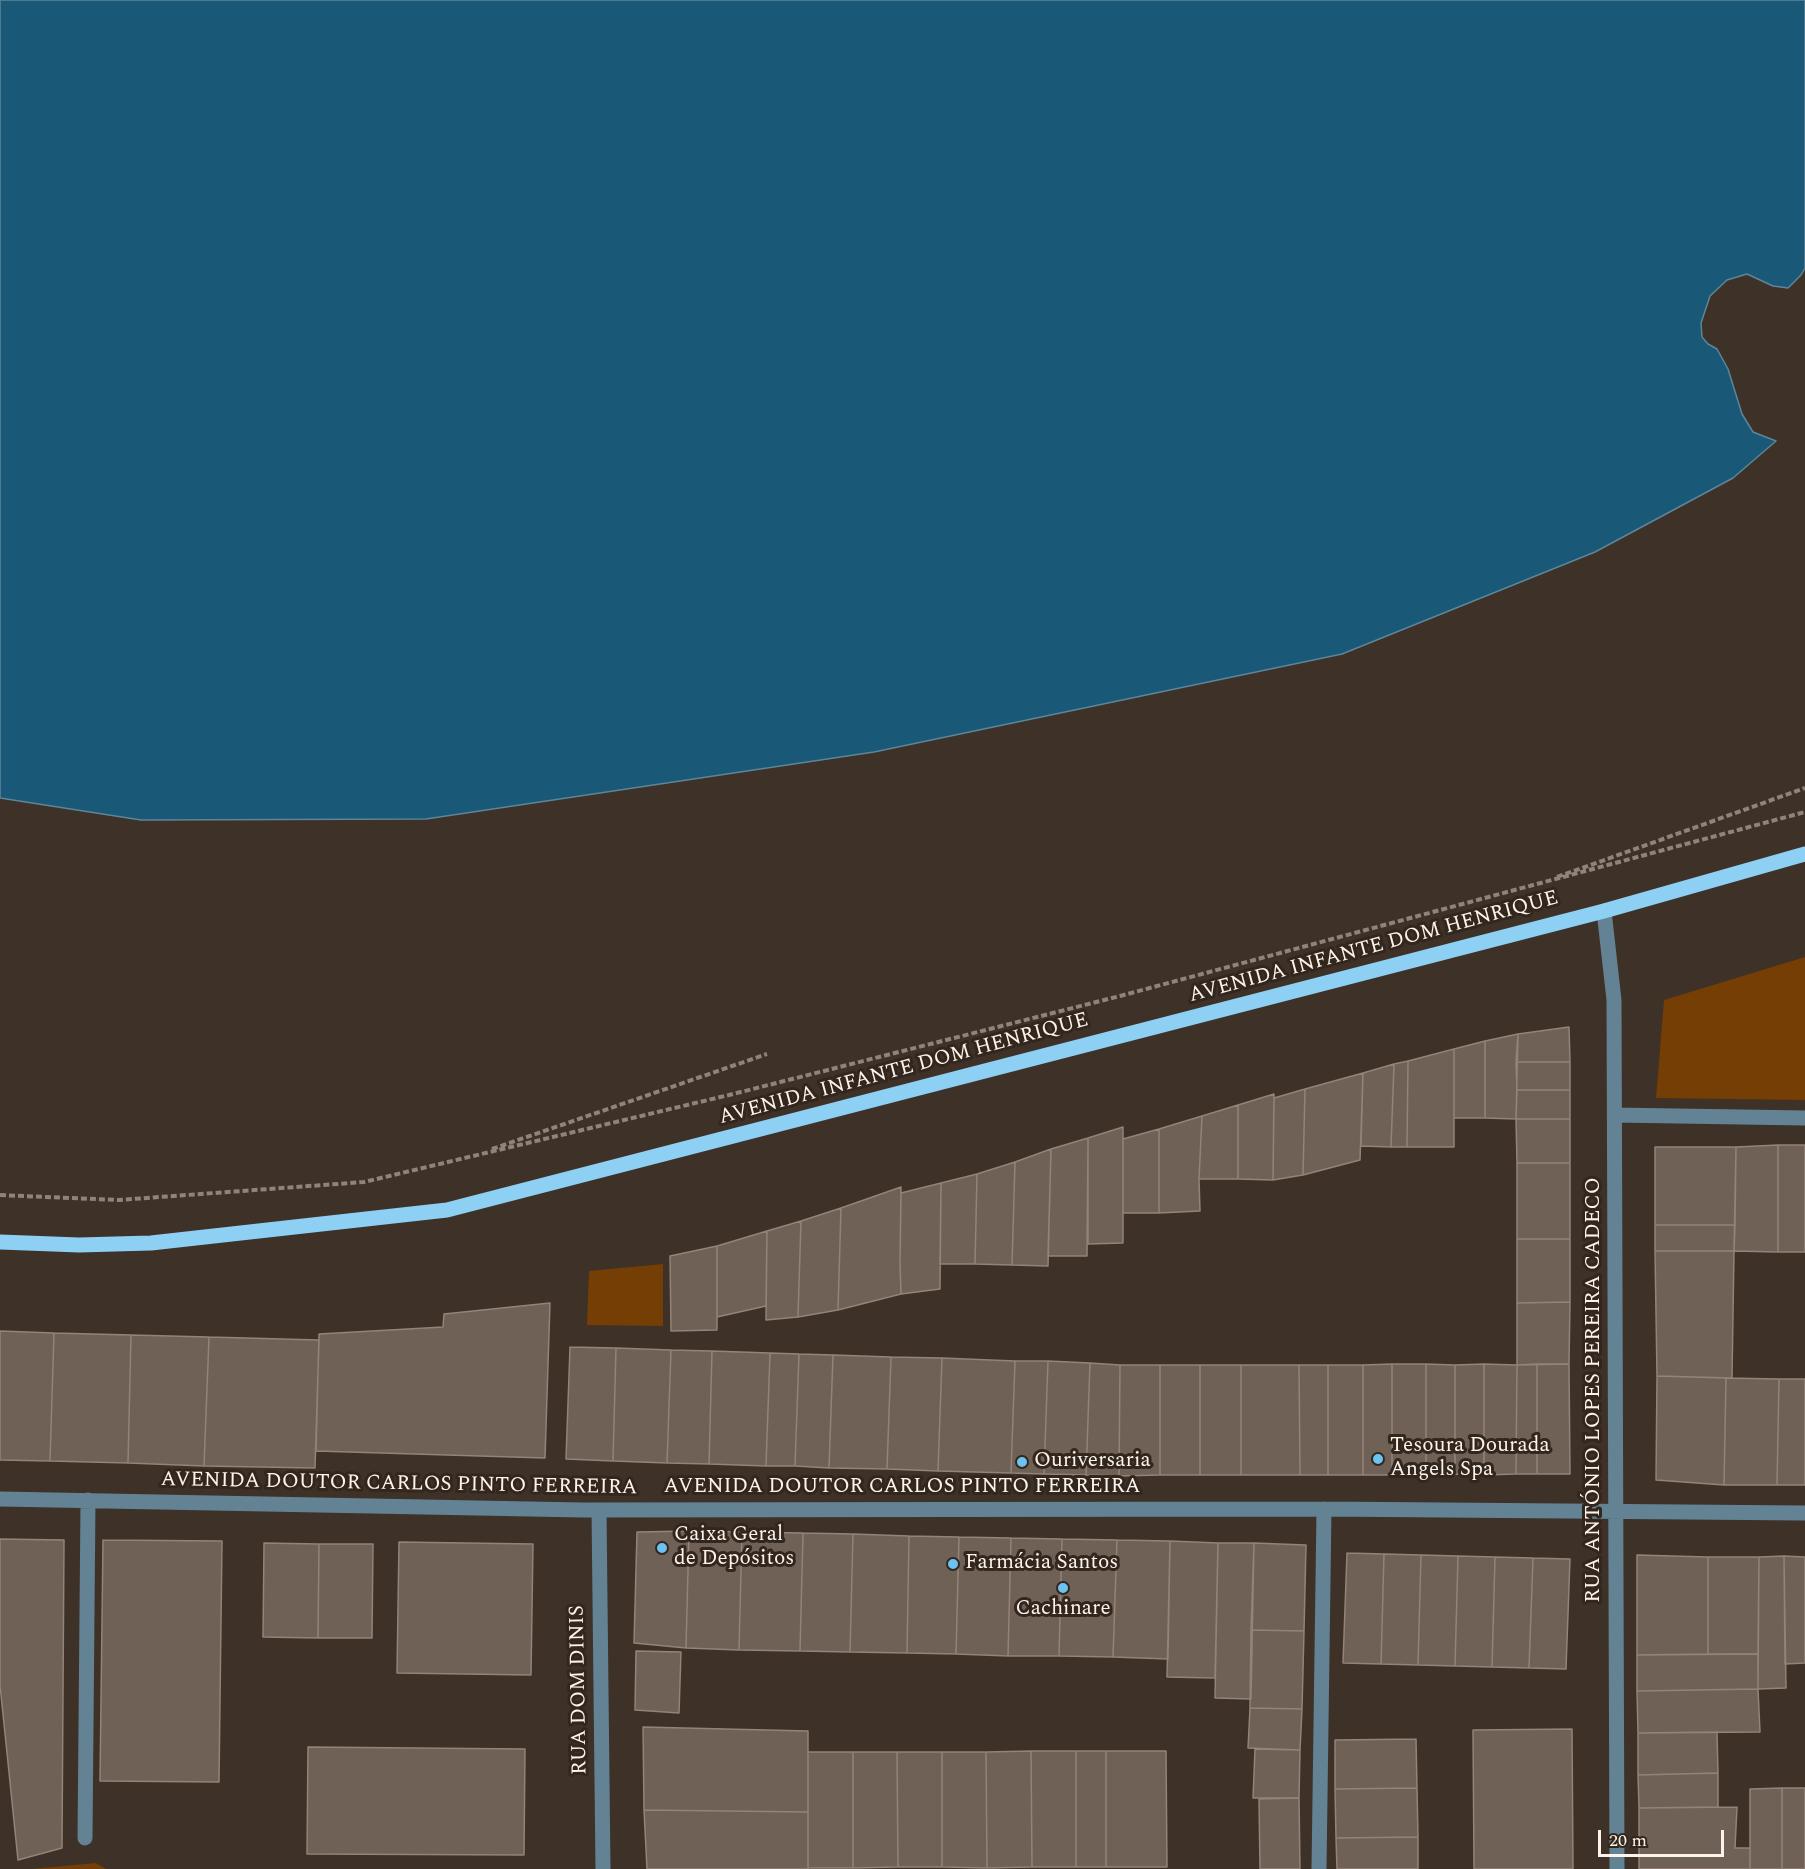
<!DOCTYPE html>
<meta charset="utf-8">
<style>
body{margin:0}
#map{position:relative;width:1805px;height:1869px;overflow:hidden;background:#3e3127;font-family:Spectral,serif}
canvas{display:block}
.scale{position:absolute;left:1598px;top:1830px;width:126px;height:27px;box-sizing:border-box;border:3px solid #fcf3ed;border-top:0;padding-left:8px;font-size:18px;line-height:21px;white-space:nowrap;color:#fcf3ed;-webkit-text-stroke:4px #33271d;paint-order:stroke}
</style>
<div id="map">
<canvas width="1805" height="1869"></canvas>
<div class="scale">20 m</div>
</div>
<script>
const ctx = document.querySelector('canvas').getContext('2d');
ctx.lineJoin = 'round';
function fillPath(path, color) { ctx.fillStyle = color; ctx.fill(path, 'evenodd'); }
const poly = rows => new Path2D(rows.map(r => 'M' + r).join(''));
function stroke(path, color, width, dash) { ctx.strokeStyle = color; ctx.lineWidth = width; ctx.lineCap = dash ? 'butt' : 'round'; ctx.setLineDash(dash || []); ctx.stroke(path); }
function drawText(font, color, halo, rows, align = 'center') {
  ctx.font = font + ' Spectral,serif'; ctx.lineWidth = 6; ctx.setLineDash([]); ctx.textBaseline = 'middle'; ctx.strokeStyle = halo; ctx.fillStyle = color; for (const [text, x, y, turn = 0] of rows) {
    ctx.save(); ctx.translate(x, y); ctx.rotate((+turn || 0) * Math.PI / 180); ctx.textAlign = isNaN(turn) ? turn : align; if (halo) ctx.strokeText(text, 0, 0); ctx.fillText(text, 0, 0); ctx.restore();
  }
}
fillPath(poly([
 [1805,957,1805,1100,1656,1098,1664,1000],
 [663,1264,663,1326,587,1325,589,1271],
 [96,1863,106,1869,31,1869]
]), '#743e04');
const water = poly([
 [0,0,1805,0,1805,268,1801,275,1788,288,1773,286,1747,274,1727,280,1710,296,1701,323,1702,337,1708,344,1717,349,1728,369,1742,414,1753,432,1776,441,1733,478,1595,552,1342,654,874,752,426,819,141,820,0,798,0,0]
]);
fillPath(water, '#195876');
stroke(water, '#5d869a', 1.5);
const building = poly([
 [1569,1027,1570,1062,1516,1062,1518,1034,1569,1027],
 [1518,1034,1516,1119,1485,1118,1485,1041,1518,1034],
 [1485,1041,1485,1118,1454,1118,1454,1049,1485,1041],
 [1454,1049,1454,1147,1407,1147,1408,1061,1454,1049],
 [1408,1061,1407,1147,1391,1147,1394,1064,1408,1061],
 [1516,1062,1570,1062,1570,1090,1517,1090,1516,1062],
 [1394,1064,1391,1147,1361,1146,1363,1073,1394,1064],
 [1363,1073,1360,1160,1303,1175,1305,1089,1363,1073],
 [1305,1089,1303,1175,1273,1180,1274,1098,1305,1089],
 [1517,1090,1570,1090,1570,1119,1516,1119,1517,1090],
 [1274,1094,1273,1180,1238,1179,1238,1105,1274,1094],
 [1238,1105,1238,1179,1199,1179,1202,1116,1238,1105],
 [1202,1116,1199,1179,1200,1211,1159,1213,1159,1129,1202,1116],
 [1516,1119,1570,1119,1570,1163,1517,1163,1516,1119],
 [1123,1127,1123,1243,1088,1244,1088,1138,1123,1127],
 [1159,1129,1159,1213,1123,1213,1123,1139,1159,1129],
 [1088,1138,1087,1256,1048,1256,1051,1149,1088,1138],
 [1778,1145,1805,1145,1805,1252,1778,1252,1778,1145],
 [1778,1145,1778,1252,1734,1251,1736,1147,1778,1145],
 [1655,1147,1736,1147,1735,1225,1655,1225,1655,1147],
 [1051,1149,1048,1266,1012,1265,1015,1162,1051,1149],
 [1015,1162,1012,1265,975,1264,977,1174,1015,1162],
 [1517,1163,1570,1163,1570,1239,1517,1239,1517,1163],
 [977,1174,975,1264,940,1264,941,1183,977,1174],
 [941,1183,940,1289,901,1294,900,1263,901,1193,941,1183],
 [901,1187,900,1263,901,1294,838,1310,841,1208,901,1187],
 [841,1208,838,1310,798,1317,801,1221,841,1208],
 [801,1221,798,1317,766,1320,767,1231,801,1221],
 [1655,1225,1735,1225,1734,1251,1655,1251,1655,1225],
 [767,1231,766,1306,717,1317,717,1246,767,1231],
 [1517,1239,1570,1239,1570,1302,1517,1303,1517,1239],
 [717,1246,717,1330,671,1331,670,1256,717,1246],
 [1655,1251,1734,1251,1732,1378,1657,1376,1655,1251],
 [1570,1302,1569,1364,1517,1365,1517,1303,1570,1302],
 [550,1303,545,1458,316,1451,319,1334,443,1327,444,1314,550,1303],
 [0,1331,54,1333,50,1461,0,1460,0,1331],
 [54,1333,131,1335,128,1463,50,1461,54,1333],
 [131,1335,209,1337,204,1466,128,1463,131,1335],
 [209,1337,319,1340,315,1468,204,1466,209,1337],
 [570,1347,616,1348,613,1461,566,1459,570,1347],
 [616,1348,671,1350,667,1463,613,1461,616,1348],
 [671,1350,712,1351,709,1464,667,1463,671,1350],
 [712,1351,770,1353,766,1466,709,1464,712,1351],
 [770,1353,799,1354,795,1466,766,1466,770,1353],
 [799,1354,833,1355,829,1468,795,1466,799,1354],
 [833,1355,891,1357,887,1469,829,1468,833,1355],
 [891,1357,942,1358,938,1471,887,1469,891,1357],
 [942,1358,1015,1361,1011,1473,938,1471,942,1358],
 [1015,1361,1048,1361,1044,1474,1011,1473,1015,1361],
 [1048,1361,1090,1363,1086,1475,1044,1474,1048,1361],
 [1090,1363,1120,1365,1119,1476,1086,1475,1090,1363],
 [1392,1364,1426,1364,1426,1475,1392,1475,1392,1364],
 [1392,1364,1392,1475,1363,1475,1363,1365,1392,1364],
 [1426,1364,1455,1365,1455,1474,1426,1475,1426,1364],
 [1484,1364,1517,1365,1516,1474,1484,1475,1484,1364],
 [1484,1364,1484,1475,1455,1474,1455,1365,1484,1364],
 [1537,1364,1569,1364,1570,1474,1537,1474,1537,1364],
 [1537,1364,1537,1474,1516,1474,1517,1365,1537,1364],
 [1120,1365,1160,1365,1160,1475,1119,1476,1120,1365],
 [1160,1365,1200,1365,1200,1475,1160,1475,1160,1365],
 [1200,1365,1241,1365,1241,1475,1200,1475,1200,1365],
 [1241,1365,1299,1365,1300,1475,1241,1475,1241,1365],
 [1299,1365,1328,1365,1328,1475,1300,1475,1299,1365],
 [1328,1365,1363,1365,1363,1475,1328,1475,1328,1365],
 [1657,1376,1726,1378,1724,1485,1656,1480,1657,1376],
 [1726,1378,1779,1379,1777,1485,1724,1485,1726,1378],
 [1779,1379,1805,1379,1805,1485,1777,1485,1779,1379],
 [689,1531,686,1648,634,1643,637,1532,689,1531],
 [689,1531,742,1532,739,1650,686,1648,689,1531],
 [742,1532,803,1533,800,1651,739,1650,742,1532],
 [803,1533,853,1534,850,1652,800,1651,803,1533],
 [853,1534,909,1536,907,1653,850,1652,853,1534],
 [909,1536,959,1537,956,1654,907,1653,909,1536],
 [959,1537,1011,1538,1008,1656,956,1654,959,1537],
 [1011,1538,1062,1539,1059,1656,1008,1656,1011,1538],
 [0,1539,64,1540,62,1848,18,1860,0,1685,0,1539],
 [1062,1539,1117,1540,1113,1657,1059,1656,1062,1539],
 [103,1540,222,1541,219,1782,100,1781,103,1540],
 [1117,1540,1170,1541,1168,1659,1113,1657,1117,1540],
 [1170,1541,1218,1543,1215,1678,1167,1677,1170,1541],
 [399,1542,533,1544,531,1675,397,1673,399,1542],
 [264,1543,319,1544,318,1638,263,1637,264,1543],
 [1218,1543,1254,1543,1251,1699,1215,1698,1218,1543],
 [1254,1543,1306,1545,1304,1631,1251,1630,1254,1543],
 [319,1544,373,1544,372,1638,318,1638,319,1544],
 [1347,1553,1384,1554,1381,1664,1343,1663,1347,1553],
 [1384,1554,1421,1555,1418,1665,1381,1664,1384,1554],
 [1421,1555,1458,1556,1455,1666,1418,1665,1421,1555],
 [1637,1555,1708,1557,1708,1654,1637,1655,1637,1555],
 [1458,1556,1495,1557,1492,1667,1455,1666,1458,1556],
 [1784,1556,1805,1557,1805,1663,1785,1664,1784,1556],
 [1784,1556,1786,1688,1758,1689,1759,1557,1784,1556],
 [1495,1557,1533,1558,1529,1668,1492,1667,1495,1557],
 [1708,1557,1759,1557,1758,1654,1708,1654,1708,1557],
 [1533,1558,1570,1559,1566,1669,1529,1668,1533,1558],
 [1251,1630,1304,1631,1302,1709,1250,1708,1251,1630],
 [636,1651,681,1652,679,1713,635,1710,636,1651],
 [1758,1654,1758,1689,1637,1691,1637,1655,1758,1654],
 [1758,1689,1760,1732,1638,1733,1637,1691,1758,1689],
 [1250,1708,1302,1709,1300,1750,1248,1748,1250,1708],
 [643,1727,808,1731,808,1812,644,1810,643,1727],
 [1572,1729,1573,1869,1474,1869,1473,1730,1572,1729],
 [1717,1732,1718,1773,1638,1775,1638,1733,1717,1732],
 [1416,1739,1417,1788,1335,1789,1335,1740,1416,1739],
 [308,1747,525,1749,524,1855,307,1854,308,1747],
 [1255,1749,1300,1750,1299,1798,1253,1798,1255,1749],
 [1031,1751,1076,1751,1076,1867,1032,1867,1031,1751],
 [1031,1751,1032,1867,987,1868,986,1752,1031,1751],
 [1076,1751,1106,1751,1106,1867,1076,1867,1076,1751],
 [1106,1751,1166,1751,1167,1867,1106,1867,1106,1751],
 [808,1752,853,1752,853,1868,808,1868,808,1752],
 [853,1752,897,1752,898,1867,853,1868,853,1752],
 [897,1752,942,1752,942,1867,898,1867,897,1752],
 [942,1752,986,1752,987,1868,942,1867,942,1752],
 [1718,1773,1718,1807,1639,1808,1638,1775,1718,1773],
 [1417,1788,1418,1837,1336,1838,1335,1789,1417,1788],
 [1782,1788,1805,1788,1805,1869,1782,1869,1782,1788],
 [1782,1788,1782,1869,1750,1869,1750,1789,1782,1788],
 [1299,1798,1300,1869,1260,1869,1259,1799,1299,1798],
 [1737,1807,1735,1848,1750,1848,1750,1869,1639,1869,1639,1808,1737,1807],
 [644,1810,808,1812,808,1869,647,1869,644,1810],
 [1418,1837,1418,1869,1337,1869,1336,1838,1418,1837]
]);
fillPath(building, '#706157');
stroke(building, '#938378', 1.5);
stroke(poly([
 [1557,877,1805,788],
 [492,1149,767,1054],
 [0,1195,119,1200,364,1182,729,1095,1120,996,1805,812]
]), '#8f837b', 4, [6, 3]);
stroke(poly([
 [1604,911,1614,1000,1617,1869],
 [1615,1115,1805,1118],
 [0,1499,583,1510,1324,1509,1805,1513],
 [599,1510,603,1869],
 [85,1838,88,1500],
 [1319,1869,1324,1509]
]), '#638294', 15);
stroke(poly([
 [0,1242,79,1245,151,1243,447,1210,1604,911,1805,854]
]), '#8ecff4', 15);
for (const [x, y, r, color] of [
 [1378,1459,6,"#6cc3f2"],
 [1022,1462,6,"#6cc3f2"],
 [662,1548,6,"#6cc3f2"],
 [953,1564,6,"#6cc3f2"],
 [1063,1588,6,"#6cc3f2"]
]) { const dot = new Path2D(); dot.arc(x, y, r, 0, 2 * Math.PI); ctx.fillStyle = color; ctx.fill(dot); stroke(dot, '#33271d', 2); }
drawText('21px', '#fcf3ed', '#33271d', [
 ["AVENIDA INFANTE DOM HENRIQUE",1374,948,-15],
 ["AVENIDA INFANTE DOM HENRIQUE",904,1070,-15],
 ["RUA ANTÓNIO LOPES PEREIRA CADECO",1595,1390,-90],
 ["AVENIDA DOUTOR CARLOS PINTO FERREIRA",399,1485,1],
 ["AVENIDA DOUTOR CARLOS PINTO FERREIRA",902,1488],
 ["RUA DOM DINIS",580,1690,-91]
]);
drawText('21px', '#fcf3ed', '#33271d', [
 ["Tesoura Dourada",1390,1447],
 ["Angels Spa",1390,1471],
 ["Ouriversaria",1034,1462],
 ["Caixa Geral",674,1536],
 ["de Depósitos",674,1560],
 ["Farmácia Santos",965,1564],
 ["Cachinare",1063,1610,"center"]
], 'left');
</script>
